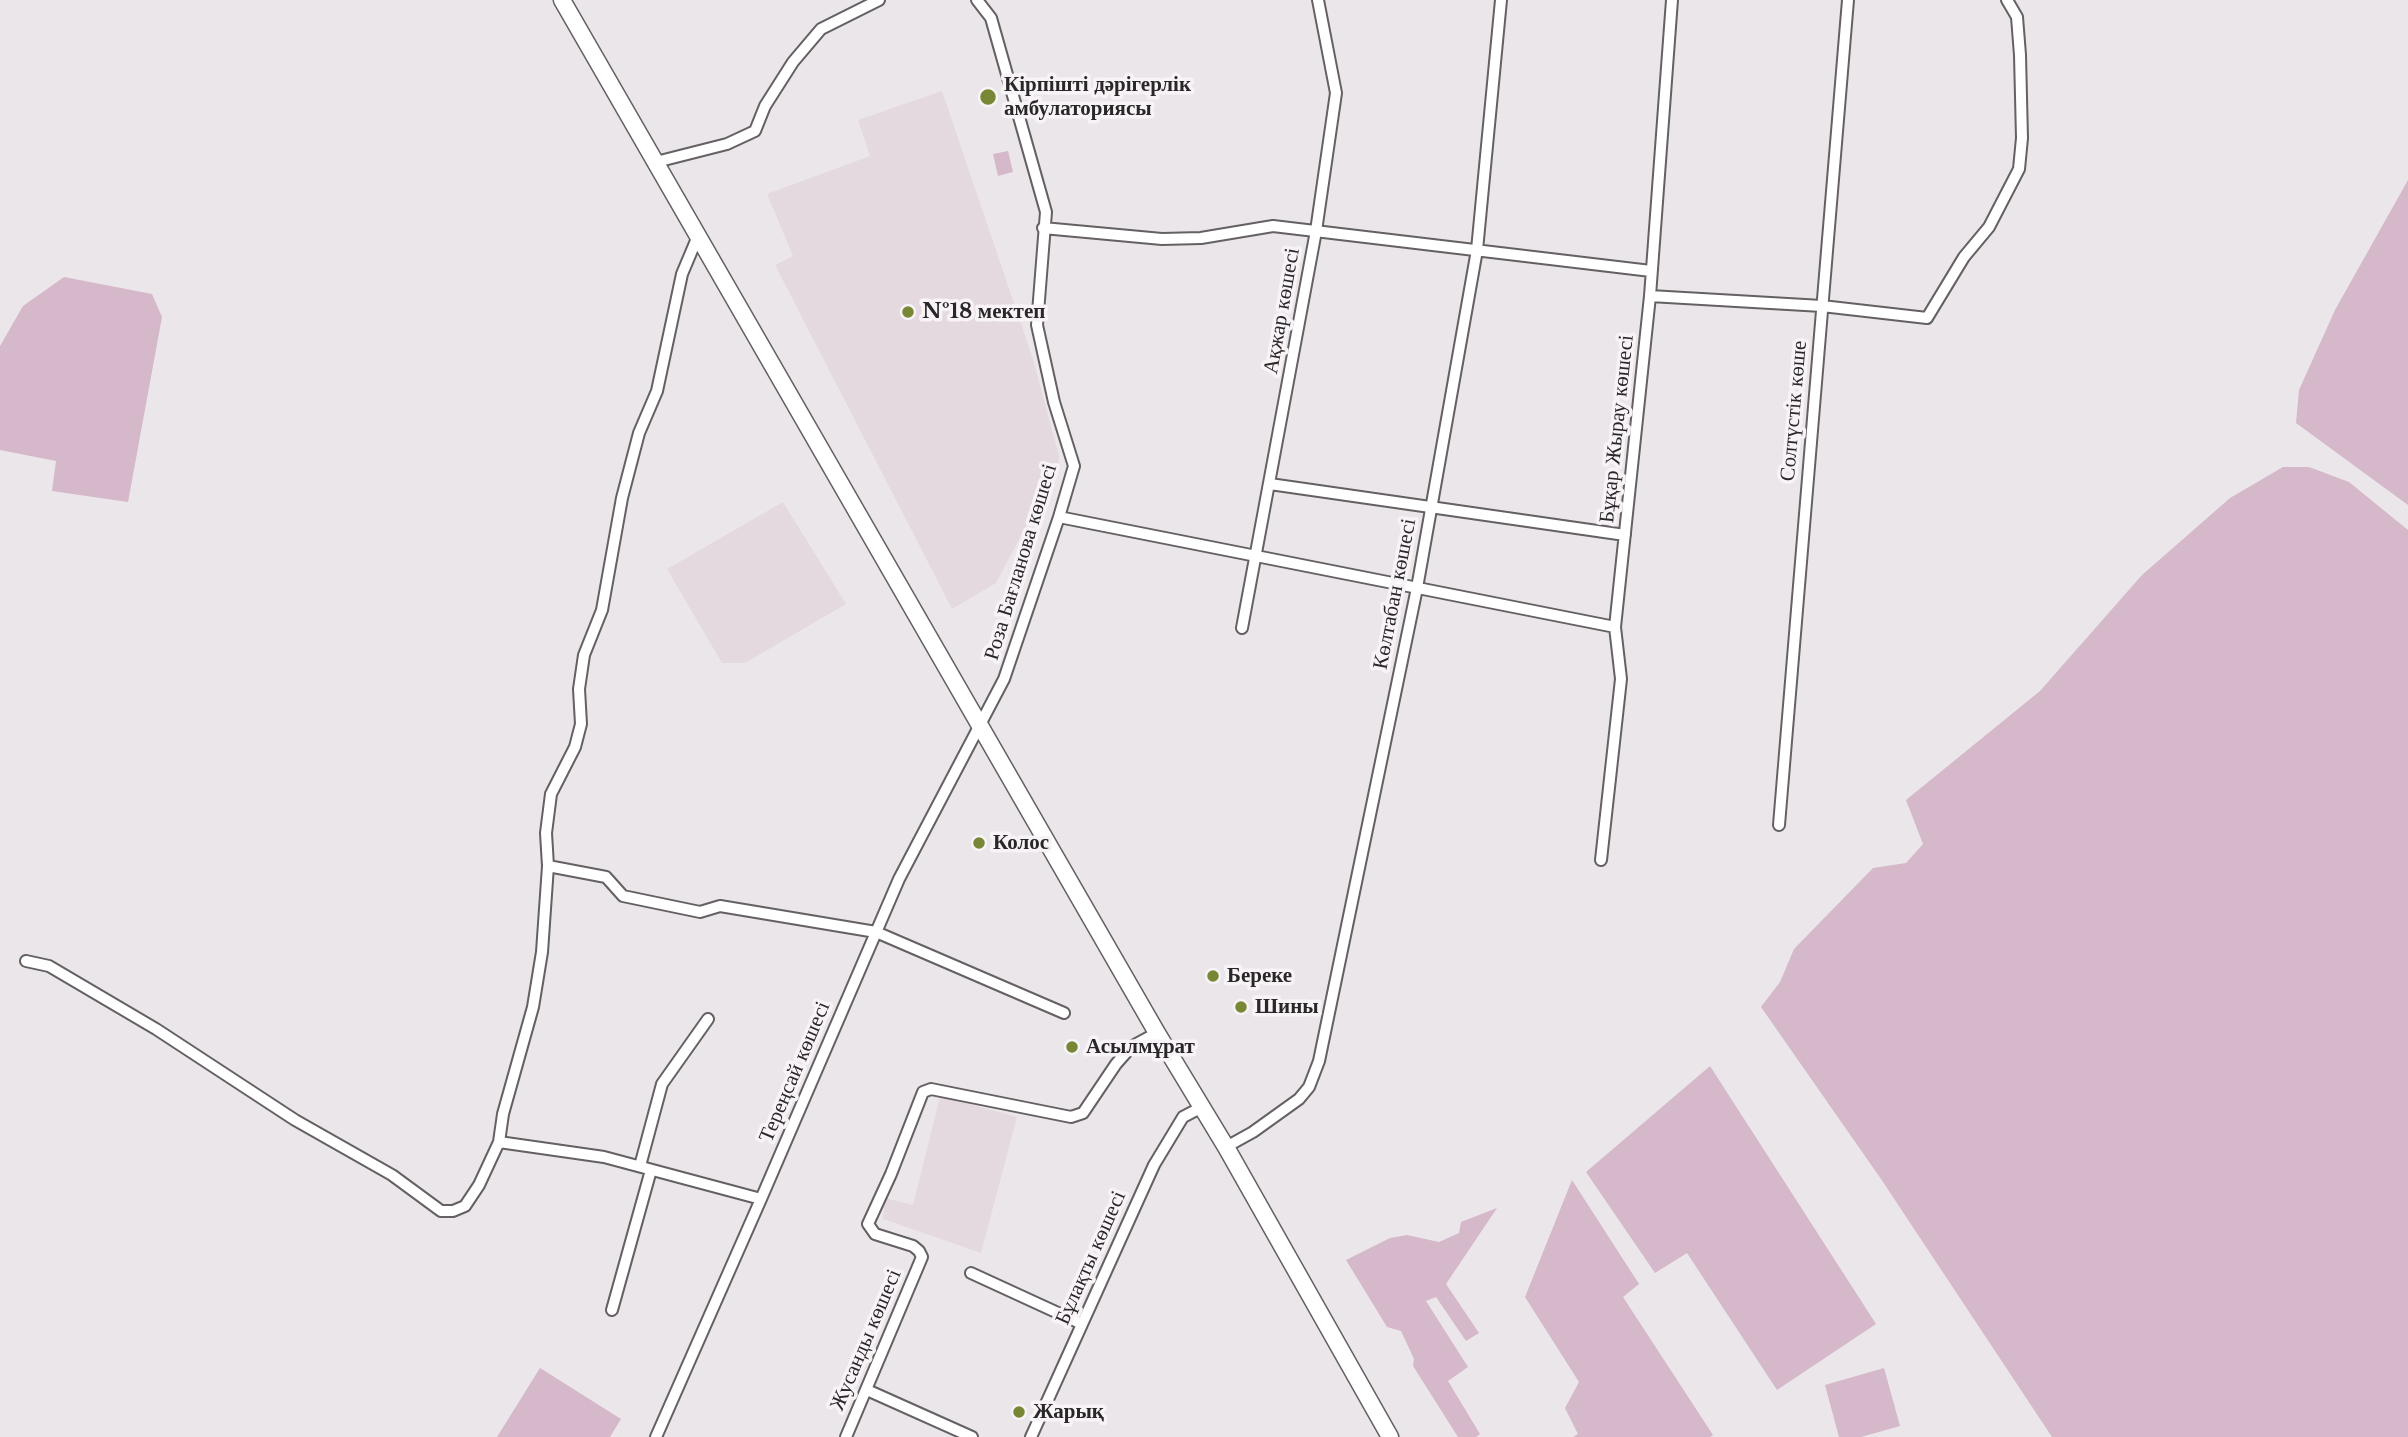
<!DOCTYPE html>
<meta charset="utf-8">
<style>
body{margin:0}
canvas{display:block;background:#ebe6e9}
</style>
<canvas width="2408" height="1437"></canvas>
<script>
const ctx = document.querySelector('canvas').getContext('2d');
ctx.lineJoin = 'round';
function fillPath(path, color) { ctx.fillStyle = color; ctx.fill(path, 'evenodd'); }
const poly = rows => new Path2D(rows.map(r => 'M' + r).join(''));
function stroke(path, color, width, dash) { ctx.strokeStyle = color; ctx.lineWidth = width; ctx.lineCap = dash ? 'butt' : 'round'; ctx.setLineDash(dash || []); ctx.stroke(path); }
function drawText(font, color, halo, rows, align = 'center') {
  ctx.font = font + ' "Libre Baskerville",serif'; ctx.lineWidth = 7; ctx.setLineDash([]); ctx.textBaseline = 'middle'; ctx.strokeStyle = halo; ctx.fillStyle = color; for (const [text, x, y, turn = 0] of rows) {
    ctx.save(); ctx.translate(x, y); ctx.rotate((+turn || 0) * Math.PI / 180); ctx.textAlign = isNaN(turn) ? turn : align; if (halo) ctx.strokeText(text, 0, 0); ctx.fillText(text, 0, 0); ctx.restore();
  }
}
fillPath(poly([
 [942,91,1033,359,1059,456,1058,466,996,583,952,609,775,265,793,256,767,194,870,156,858,120],
 [783,502,846,604,745,663,722,663,667,569],
 [940,1096,1017,1117,981,1253,883,1219,885,1198,913,1205]
]), '#e5d9e0');
fillPath(poly([
 [1008,151,1013,172,998,176,993,154],
 [2408,180,2408,505,2296,423,2299,390,2335,310],
 [64,277,152,294,162,317,128,502,52,491,56,461,0,450,0,346,23,306],
 [2283,467,2309,467,2349,482,2408,530,2408,1437,2052,1437,1881,1179,1761,1007,1780,982,1794,949,1873,868,1906,863,1923,844,1906,800,2040,691,2142,575,2230,498],
 [1710,1066,1876,1324,1777,1390,1687,1253,1655,1273,1586,1172],
 [1572,1180,1639,1284,1623,1297,1713,1435,1710,1437,1573,1437,1578,1434,1565,1408,1579,1382,1525,1297],
 [1497,1208,1446,1284,1479,1333,1466,1341,1436,1297,1426,1301,1468,1367,1448,1381,1480,1434,1476,1437,1458,1437,1413,1366,1414,1359,1401,1331,1387,1327,1346,1260,1390,1238,1407,1235,1439,1242,1459,1233,1461,1222],
 [540,1368,621,1419,610,1437,497,1437],
 [1884,1368,1900,1426,1861,1437,1839,1437,1825,1385]
]), '#d5b8c9');
const minor = poly([
 [656,162,727,144,755,131,765,106,793,62,821,29,879,0],
 [1043,228,1162,239,1201,238,1273,226,1651,271],
 [698,236,682,274,657,391,639,433,622,498,602,610,584,655,579,689,581,724,575,747,551,794,546,833,548,866,606,877,623,896,700,912,720,906,876,932,1064,1013],
 [1650,296,1822,306,1927,318,1964,257,1989,227,2019,169,2022,138,2020,55,2017,17,2007,0],
 [1270,484,1625,535],
 [1059,517,1615,627],
 [1242,628,1316,231,1336,93,1318,0],
 [1779,825,1848,0],
 [1601,860,1621,679,1615,627,1650,296,1672,0],
 [26,961,49,966,156,1029,295,1120,392,1175,441,1211,453,1211,465,1206,479,1185,499,1142,503,1114,533,1007,542,952,548,866],
 [499,1142,604,1157,761,1199],
 [1226,1147,1253,1132,1299,1099,1309,1087,1319,1061,1417,588,1477,250,1501,0],
 [640,1166,662,1084,708,1019],
 [971,1273,1082,1324],
 [612,1310,651,1170],
 [867,1390,972,1437],
 [656,1437,761,1199,899,879,1004,679,1059,517,1074,466,1054,402,1037,325,1046,212,991,18,977,0],
 [846,1437,922,1257,919,1251,913,1246,875,1234,868,1224,891,1174,923,1092,931,1089,1071,1117,1083,1113,1116,1064,1131,1047,1157,1033],
 [1031,1437,1154,1165,1183,1117,1202,1107]
]);
const secondary = poly([
 [562,0,1157,1033,1226,1147,1390,1437]
]);
stroke(minor, '#646063', 14);
stroke(secondary, '#646063', 19);
stroke(minor, '#fff', 10);
stroke(secondary, '#fff', 16);
for (const [x, y, r, color] of [
 [988,97,9,"#778736"],
 [908,312,7,"#778736"],
 [979,843,7,"#778736"],
 [1213,976,7,"#778736"],
 [1241,1007,7,"#778736"],
 [1072,1047,7,"#778736"],
 [1019,1412,7,"#778736"]
]) { const dot = new Path2D(); dot.arc(x, y, r, 0, 2 * Math.PI); ctx.fillStyle = color; ctx.fill(dot); stroke(dot, '#f8f3f6', 2.5); }
drawText('bold 21px', '#292728', '#f8f3f6', [
 ["Кірпішті дәрігерлік",1004,85],
 ["амбулаториясы",1004,109],
 ["№18 мектеп",922,312],
 ["Колос",993,843],
 ["Береке",1227,976],
 ["Шины",1255,1007],
 ["Асылмұрат",1086,1047],
 ["Жарық",1033,1412]
], 'left');
drawText('21px', '#292728', '#f8f3f6', [
 ["Ақжар көшесі",1282,311,-80],
 ["Солтүстік көше",1794,411,-85],
 ["Бұқар Жырау көшесі",1617,429,-84],
 ["Роза Бағланова көшесі",1021,562,-73],
 ["Көлтабан көшесі",1395,594,-79],
 ["Тереңсай көшесі",795,1072,-67],
 ["Бұлақты көшесі",1091,1258,-66],
 ["Жусанды көшесі",866,1340,-67]
]);
</script>
